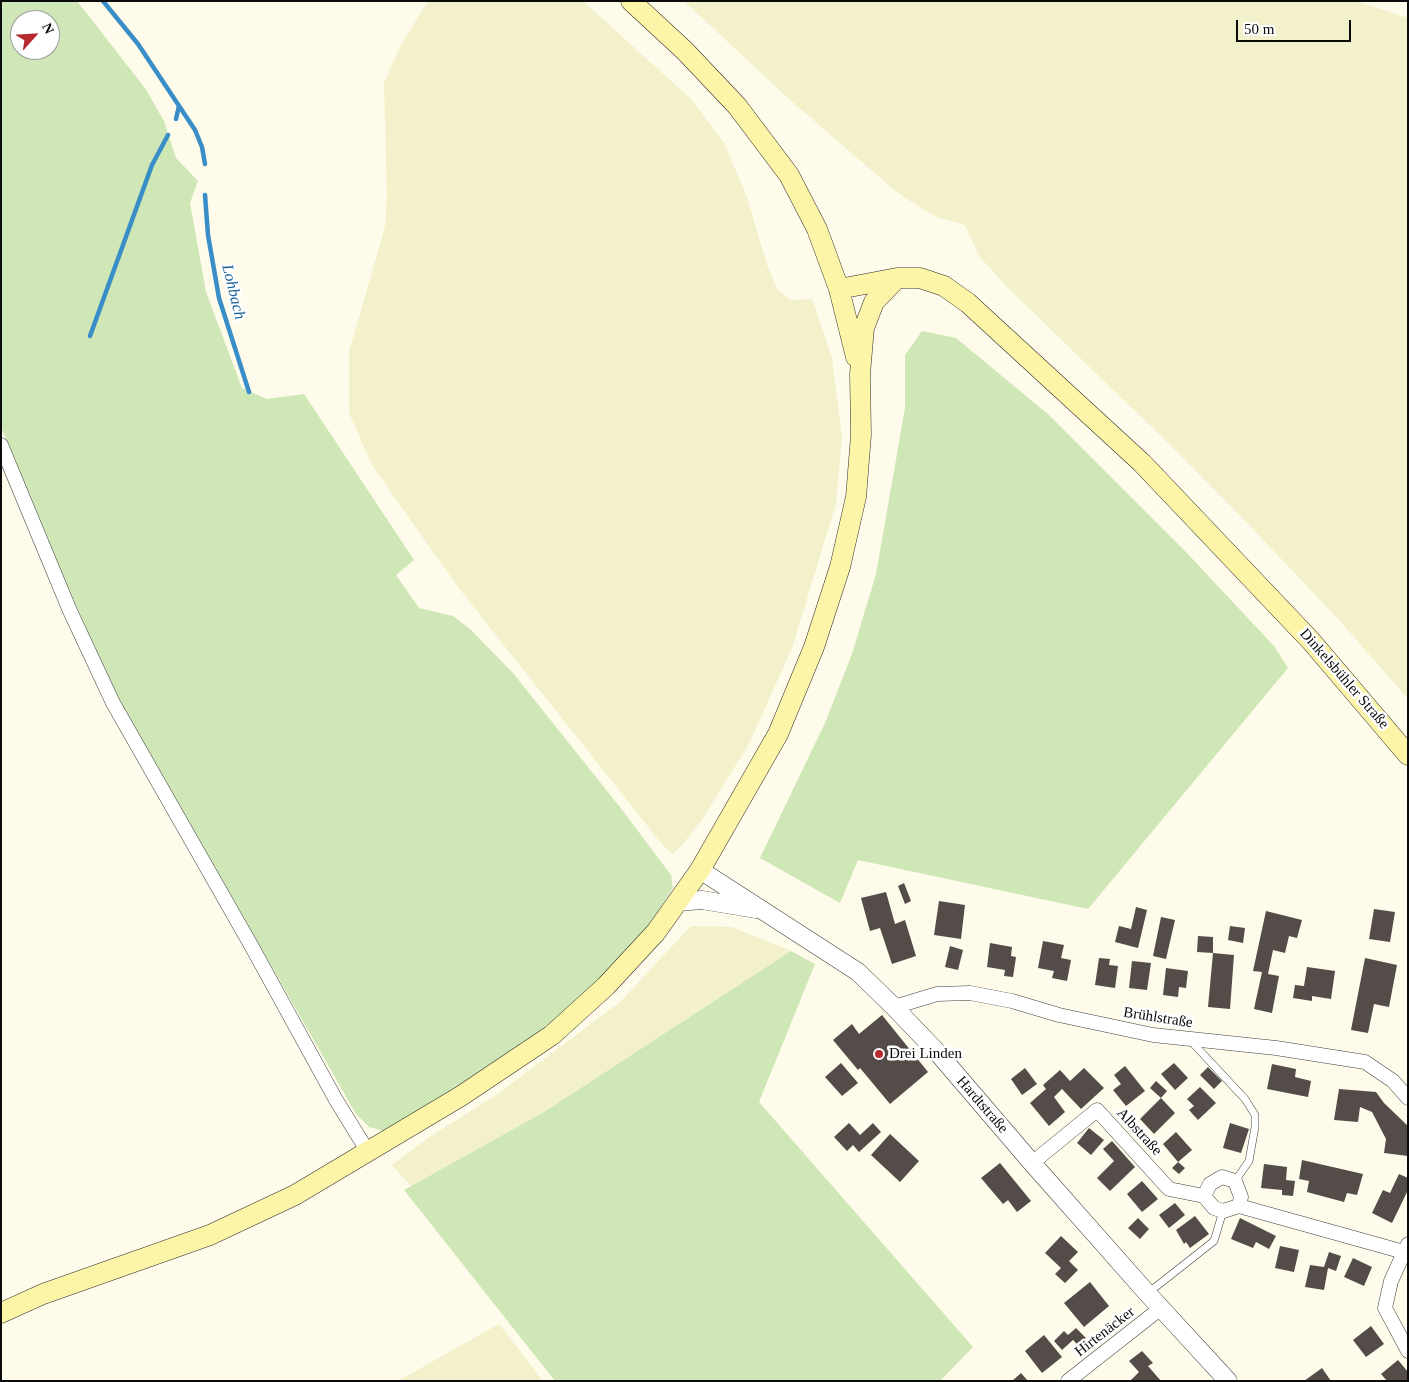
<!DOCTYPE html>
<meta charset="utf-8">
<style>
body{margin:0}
#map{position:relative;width:1409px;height:1382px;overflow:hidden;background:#fefbea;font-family:"Times New Roman",serif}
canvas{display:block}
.frame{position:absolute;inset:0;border:2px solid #0b0b0b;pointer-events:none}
.north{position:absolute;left:10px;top:10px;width:50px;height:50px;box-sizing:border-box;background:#fff;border:1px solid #9d9d9d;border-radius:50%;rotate:64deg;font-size:14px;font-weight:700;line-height:20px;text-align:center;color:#0b0b0b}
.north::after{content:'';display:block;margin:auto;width:18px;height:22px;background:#b6292e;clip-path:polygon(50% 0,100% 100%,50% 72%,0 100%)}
.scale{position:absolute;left:1236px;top:20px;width:115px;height:22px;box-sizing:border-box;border:2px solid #0b0b0b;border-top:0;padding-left:6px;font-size:15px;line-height:18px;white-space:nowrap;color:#0b0b0b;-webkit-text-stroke:4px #fff;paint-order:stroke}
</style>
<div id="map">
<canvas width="1409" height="1382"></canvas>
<div class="frame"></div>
<div class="north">N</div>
<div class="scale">50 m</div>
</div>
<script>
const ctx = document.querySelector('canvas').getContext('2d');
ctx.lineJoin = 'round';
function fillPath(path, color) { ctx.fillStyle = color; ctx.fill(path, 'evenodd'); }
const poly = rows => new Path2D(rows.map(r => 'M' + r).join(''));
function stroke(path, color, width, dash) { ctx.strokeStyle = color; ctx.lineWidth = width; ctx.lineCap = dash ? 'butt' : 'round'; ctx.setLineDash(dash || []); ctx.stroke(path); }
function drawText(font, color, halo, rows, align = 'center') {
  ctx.font = font + ' "Times New Roman",serif'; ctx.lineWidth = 5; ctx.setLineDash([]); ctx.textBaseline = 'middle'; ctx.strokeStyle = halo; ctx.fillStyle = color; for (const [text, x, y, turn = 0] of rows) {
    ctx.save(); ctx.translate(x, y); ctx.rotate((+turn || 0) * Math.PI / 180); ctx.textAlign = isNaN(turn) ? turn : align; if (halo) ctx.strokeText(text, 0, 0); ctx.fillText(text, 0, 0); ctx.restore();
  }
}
fillPath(poly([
 [428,1,583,1,692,100,724,143,747,197,767,265,777,289,791,300,812,299,832,358,842,436,836,504,792,648,749,744,703,818,683,844,673,854,664,847,461,591,433,552,372,465,349,413,349,352,385,227,387,195,384,83,400,47],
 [684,1,1356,1,1408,18,1408,699,1339,620,1254,530,1166,441,1007,287,979,256,965,225,936,217,899,194,789,99],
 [691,926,732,927,791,951,544,1112,411,1186,392,1165,428,1138,499,1093,620,1002],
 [499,1324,543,1381,398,1381]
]), '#f3f0cc');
fillPath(poly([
 [1,1,77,1,145,88,164,121,176,158,198,181,190,203,206,292,242,388,267,399,304,394,414,560,396,575,419,608,453,616,470,629,513,673,623,811,671,875,673,888,652,921,598,982,543,1029,483,1071,388,1132,369,1127,356,1114,114,691,62,574,1,427],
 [20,20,50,20,50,50,20,50],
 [922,331,956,338,1049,415,1186,552,1274,646,1288,668,1088,909,858,860,840,903,760,858,825,723,852,654,876,574,905,408,905,355],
 [791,951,815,964,759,1102,973,1347,940,1381,555,1381,404,1190,544,1112]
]), '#cfe7b6');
stroke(poly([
 [103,1,138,44,195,130,202,147,205,164],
 [176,119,179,106],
 [205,195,208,235,219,298,249,392],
 [90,336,152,165,168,135]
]), '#3a8ec8', 4.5);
fillPath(poly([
 [904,883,911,901,905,904,898,886],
 [886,892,895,924,905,920,916,956,892,964,880,928,870,931,861,898],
 [939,901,965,905,961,939,934,935],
 [1136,907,1147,910,1138,948,1115,942,1119,926,1131,929],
 [1374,909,1395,912,1390,942,1369,939],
 [1266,911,1302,920,1297,938,1289,936,1285,953,1273,950,1268,974,1279,976,1272,1013,1254,1009,1262,972,1253,971],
 [1161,917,1175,920,1166,959,1153,956],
 [1230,926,1245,928,1243,943,1228,940],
 [1198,936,1213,937,1213,953,1234,955,1230,1009,1208,1007,1213,953,1197,952],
 [1043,941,1064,945,1061,958,1071,960,1067,981,1052,978,1054,971,1038,968],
 [990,943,1012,947,1011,956,1016,957,1013,977,1004,976,1005,970,987,967],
 [950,946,963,950,958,970,945,967],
 [1099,958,1110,959,1109,965,1118,966,1115,988,1095,985],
 [1365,958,1397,965,1389,1007,1374,1004,1368,1033,1351,1030],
 [1132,961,1151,963,1147,990,1129,988],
 [1307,967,1335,971,1331,999,1312,996,1312,1001,1293,998,1295,985,1304,986],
 [1166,968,1188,971,1186,988,1179,987,1178,997,1163,995],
 [882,1015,928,1072,890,1104,860,1068,858,1070,833,1040,852,1024,859,1034],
 [841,1063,858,1083,842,1096,825,1077],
 [1174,1063,1188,1078,1175,1090,1161,1074],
 [1272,1064,1296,1069,1295,1077,1311,1081,1308,1097,1267,1089],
 [1125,1066,1145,1091,1126,1106,1113,1090,1121,1084,1114,1075],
 [1208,1067,1222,1081,1214,1089,1200,1075],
 [1025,1068,1037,1084,1022,1095,1011,1079],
 [1084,1068,1104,1088,1081,1109,1062,1089,1054,1097,1065,1112,1049,1126,1030,1103,1046,1089,1043,1085,1060,1070,1070,1081],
 [1156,1081,1167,1091,1161,1098,1150,1088],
 [1200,1087,1216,1103,1198,1120,1189,1110,1194,1106,1187,1099],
 [1339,1089,1376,1092,1384,1103,1408,1126,1408,1156,1384,1153,1386,1139,1372,1112,1360,1107,1358,1122,1334,1120],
 [1161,1098,1175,1113,1154,1134,1140,1119],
 [849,1123,860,1135,873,1123,881,1132,859,1152,853,1145,847,1151,834,1137],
 [1230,1123,1249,1129,1241,1153,1223,1148],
 [1089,1128,1104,1140,1091,1155,1077,1143],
 [1176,1132,1192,1150,1178,1162,1163,1144],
 [890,1134,919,1161,900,1182,871,1155],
 [1112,1141,1135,1167,1110,1191,1097,1178,1114,1161,1103,1149],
 [1302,1160,1363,1174,1357,1195,1347,1193,1344,1202,1307,1192,1309,1181,1299,1179],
 [1178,1162,1185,1168,1179,1174,1172,1168],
 [1000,1163,1031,1201,1017,1212,1008,1200,1003,1204,981,1178],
 [1264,1164,1287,1167,1286,1180,1295,1181,1293,1196,1282,1195,1282,1190,1261,1188],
 [1399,1174,1408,1178,1408,1190,1392,1223,1372,1213,1383,1190,1390,1193],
 [1142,1181,1158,1199,1142,1212,1127,1194],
 [1175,1203,1185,1215,1169,1228,1159,1215],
 [1195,1216,1209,1234,1190,1248,1186,1242,1184,1244,1176,1230],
 [1138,1218,1149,1229,1140,1239,1128,1228],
 [1240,1218,1276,1236,1269,1249,1256,1242,1253,1248,1231,1239],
 [1061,1236,1078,1252,1069,1261,1078,1270,1065,1283,1055,1274,1061,1268,1045,1253],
 [1280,1246,1299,1250,1294,1272,1275,1268],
 [1329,1252,1341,1256,1336,1271,1328,1268,1324,1290,1305,1287,1310,1265,1324,1267],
 [1353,1258,1372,1267,1364,1286,1344,1277],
 [1090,1282,1109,1306,1084,1327,1064,1303],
 [1371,1326,1384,1344,1366,1357,1353,1340],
 [1076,1328,1086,1338,1078,1345,1073,1340,1062,1350,1054,1341,1064,1331,1068,1335],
 [1044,1335,1062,1357,1042,1373,1025,1351],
 [1142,1351,1153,1363,1148,1366,1161,1381,1130,1381,1139,1372,1129,1361],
 [1398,1360,1408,1372,1408,1381,1387,1381,1381,1374],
 [1322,1368,1331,1381,1304,1381],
 [1021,1373,1028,1381,1012,1381]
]), '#534c48');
const service = poly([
 [1190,1040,1245,1099,1255,1115,1255,1127,1249,1161,1235,1181],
 [1148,1293,1214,1241,1223,1211]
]);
const minor = poly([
 [1,445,70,611,113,703,252,947,336,1100,368,1152],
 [894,1007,937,994,970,993,1012,1001,1059,1015,1153,1035,1276,1048,1365,1062,1393,1081,1408,1098],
 [1032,1163,1097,1110,1169,1189,1204,1196,1214,1208,1223,1211,1239,1206,1404,1252],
 [1204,1196,1210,1184,1222,1177,1235,1181,1241,1197,1239,1206],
 [1408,1244,1391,1281,1385,1308,1408,1351],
 [1068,1381,1161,1308]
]);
const tertiary = poly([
 [700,870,858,972,894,1007,937,1052,1032,1163,1147,1293,1228,1381],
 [677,902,702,900,756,909]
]);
const secondary = poly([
 [631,1,685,51,737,106,789,175,817,229,839,289,856,357],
 [839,289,897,278,920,278,944,286,968,303,1142,463,1311,641,1408,755],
 [1,1313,43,1294,210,1235,295,1195,461,1096,552,1035,606,986,656,932,700,870,778,734,814,647,840,567,856,497,861,435,860,374,864,328,874,302,897,278]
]);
stroke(service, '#3e3e3e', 8);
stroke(minor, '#3e3e3e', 15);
stroke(tertiary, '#3e3e3e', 19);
stroke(secondary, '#2d2d2d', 21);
stroke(service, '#fff', 7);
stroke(minor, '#fff', 14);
stroke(tertiary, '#fff', 18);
stroke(secondary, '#fcf4a7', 20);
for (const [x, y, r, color] of [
 [879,1054,5,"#b6292e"]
]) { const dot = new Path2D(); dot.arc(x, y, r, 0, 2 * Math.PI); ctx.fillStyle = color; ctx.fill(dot); stroke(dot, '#fff', 2); }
drawText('15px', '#0b0b0b', '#fff', [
 ["Dinkelsbühler Straße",1344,679,49],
 ["Brühlstraße",1158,1018,9],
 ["Hardtstraße",982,1105,49],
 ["Albstraße",1139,1132,47],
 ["Hirtenäcker",1105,1332,-38]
]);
drawText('15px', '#0b0b0b', '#fff', [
 ["Drei Linden",889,1054]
], 'left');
drawText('italic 16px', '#1a6098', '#fff', [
 ["Lohbach",233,292,76]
]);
</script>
